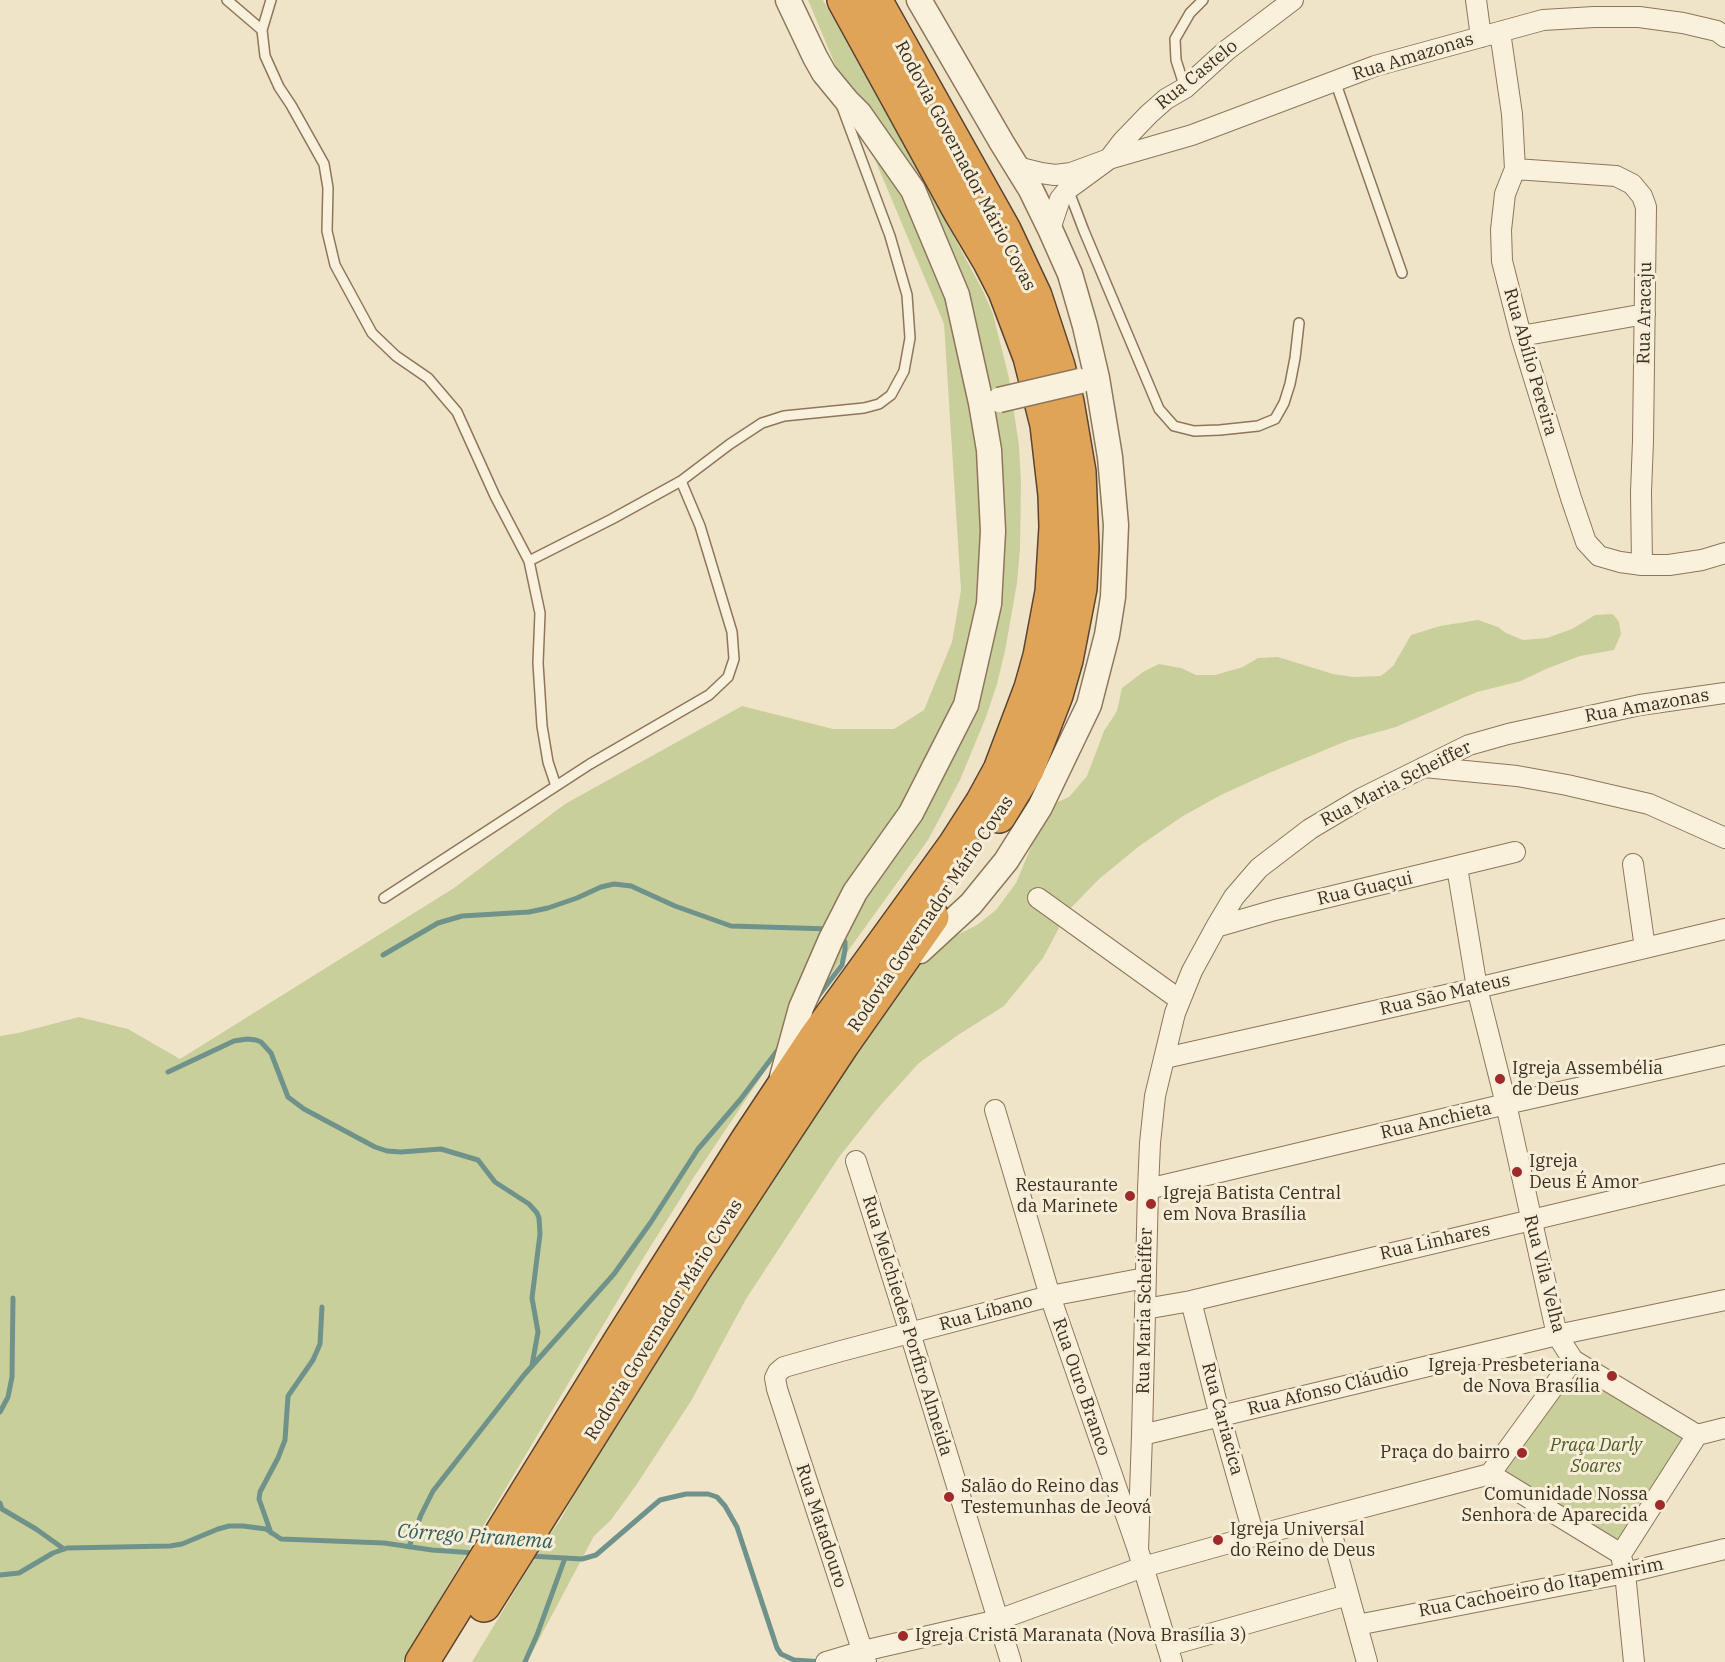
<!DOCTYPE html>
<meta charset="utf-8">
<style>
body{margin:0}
canvas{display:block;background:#f0e4c8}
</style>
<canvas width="1725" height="1662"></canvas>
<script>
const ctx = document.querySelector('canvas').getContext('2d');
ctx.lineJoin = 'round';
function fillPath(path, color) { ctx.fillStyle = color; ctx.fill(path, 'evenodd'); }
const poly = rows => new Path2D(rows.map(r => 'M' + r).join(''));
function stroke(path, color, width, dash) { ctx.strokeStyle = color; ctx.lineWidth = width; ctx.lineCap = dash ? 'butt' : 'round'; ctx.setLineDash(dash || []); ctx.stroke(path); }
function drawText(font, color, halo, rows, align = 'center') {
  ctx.font = font + ' "IBM Plex Serif",serif'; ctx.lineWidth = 6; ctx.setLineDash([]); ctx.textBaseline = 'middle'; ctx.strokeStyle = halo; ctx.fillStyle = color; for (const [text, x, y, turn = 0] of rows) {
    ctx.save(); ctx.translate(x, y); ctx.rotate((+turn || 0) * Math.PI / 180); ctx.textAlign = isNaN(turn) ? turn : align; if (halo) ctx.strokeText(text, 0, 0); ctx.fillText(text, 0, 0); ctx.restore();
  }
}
fillPath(poly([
 [808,0,823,0,919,171,984,293,993,314,1009,378,1019,446,1021,481,1020,549,1017,583,1005,651,997,684,986,717,960,780,928,840,809,1005,694,1177,639,1265,402,1662,0,1662,0,1036,18,1033,79,1017,128,1029,180,1059,454,888,565,804,742,706,833,729,894,729,924,710,952,642,961,590,944,324],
 [1613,614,1619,622,1621,634,1614,650,1580,656,1546,669,1521,681,1477,692,1396,727,1349,740,1269,773,1221,795,1183,816,1138,847,1098,880,1068,911,1043,958,1004,1006,958,1035,919,1063,879,1107,839,1157,746,1299,691,1401,637,1484,611,1520,594,1536,527,1662,472,1662,543,1544,561,1519,592,1463,624,1415,632,1399,649,1376,695,1298,819,1106,905,985,922,963,947,940,977,925,996,910,1016,883,1039,828,1051,805,1069,797,1087,776,1104,731,1117,711,1122,688,1143,672,1159,664,1181,668,1196,675,1215,675,1243,667,1258,658,1278,657,1333,674,1353,677,1381,676,1393,666,1411,635,1440,626,1478,620,1498,627,1506,633,1523,640,1547,638,1572,629,1595,615],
 [1576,1373,1683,1438,1618,1540,1504,1472]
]), '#c9cf9b');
stroke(poly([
 [383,955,438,923,462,916,529,912,548,908,577,898,601,887,614,884,631,886,675,906,731,926,830,929],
 [816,999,842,965,845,950,845,942,841,934],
 [168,1072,234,1041,247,1039,256,1040,261,1042,271,1053,288,1097,304,1109,375,1147,387,1151,401,1152,441,1149,478,1160,495,1182,529,1204,537,1213,539,1218,540,1234,532,1298,538,1332,532,1365],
 [0,1412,8,1397,12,1377,13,1298],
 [0,1503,2,1509,36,1529,64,1549],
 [271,1533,259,1499,260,1492,278,1458,285,1440,288,1396,313,1360,320,1344,322,1307],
 [409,1547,421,1515,433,1491,524,1375,614,1274,651,1222,698,1149,740,1100,780,1047],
 [529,1556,582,1559,596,1555,660,1500,686,1494,708,1494,717,1497,725,1506,737,1527,777,1648,781,1654,794,1660,824,1662],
 [0,1575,19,1573,53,1553,67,1548,170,1546,182,1544,218,1529,229,1526,243,1526,266,1529,281,1539,384,1543,432,1550,475,1553],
 [525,1662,537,1635,565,1558]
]), '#6f938a', 5);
const service = poly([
 [227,0,262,30],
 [271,0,262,30,265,56,279,87,291,105,324,164,328,188,327,231,335,265,372,333,396,356,428,378,457,412,495,496,529,561,540,613,538,663,542,726,548,762,556,786],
 [1335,81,1402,273],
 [1185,88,1176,60,1175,39,1190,13,1203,0],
 [1068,189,1084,231,1159,409,1174,426,1194,431,1220,430,1258,426,1275,419,1284,403,1290,384,1295,358,1299,323],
 [529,561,612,519,681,481],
 [384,898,590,764,709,695,728,677,734,659,732,632,700,526,681,481,730,444,762,423,784,416,864,408,879,404,891,395,904,371,910,338,907,295,890,236,842,107]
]);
const minor = poly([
 [1476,0,1481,37],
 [1500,32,1512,114,1515,169,1505,194,1501,230,1502,261,1521,336,1571,498,1586,542,1599,556,1620,562,1642,565,1669,565,1702,560,1725,553],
 [1017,167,1041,173,1055,175,1071,173,1109,159,1192,135,1375,66,1543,20,1594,17,1639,17,1683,23,1717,31,1725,37],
 [1515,169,1616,176,1632,184,1642,196,1646,207,1643,441,1641,492,1642,565],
 [1050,229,1060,199,1068,189,1109,159,1122,142,1149,114,1166,99,1185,88,1227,50,1293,0],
 [1521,336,1645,314],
 [1424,767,1517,776,1567,785,1649,804,1725,838],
 [1633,864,1645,948],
 [1457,867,1477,988,1506,1104,1557,1335,1573,1360,1697,1435,1621,1554,1490,1474,1573,1360],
 [1038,898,1180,1000],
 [1216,927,1275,910,1515,852],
 [1165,1058,1477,988,1725,929],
 [995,1110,1050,1296,1138,1550,1172,1662],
 [856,1161,910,1333,1011,1662],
 [1148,1189,1506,1104,1725,1055],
 [1191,1301,1220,1416,1254,1536],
 [1145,1309,1191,1301,1725,1174],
 [1142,1435,1557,1335,1725,1300],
 [1697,1435,1725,1428],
 [1327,1517,1367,1662],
 [1138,1550,1142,1435,1148,1189,1150,1143,1155,1096,1175,1013,1192,971,1216,927,1234,897,1259,868,1310,829,1362,798,1469,745,1508,734,1640,705,1725,693],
 [1622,1560,1625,1573,1634,1662],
 [1357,1625,1625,1573,1725,1549],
 [1167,1646,1348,1595],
 [826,1662,863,1651,998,1620,1143,1567,1254,1536,1490,1474],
 [866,1662,777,1389,775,1378,778,1372,784,1367,841,1351,1050,1296,1145,1278]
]);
const tertiary = poly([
 [919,0,1002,143,1031,190,1050,229,1070,274,1085,326,1097,378,1110,457,1116,525,1113,597,1107,635,1089,705,1040,807,1006,861,971,904,920,951],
 [782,1077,801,1008,831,939,855,892,911,813,966,705,989,604,993,531,989,450,981,403,957,295,913,190,859,113,847,101,824,73,815,57,788,0]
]);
const motorway = poly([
 [875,0,1004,230,1035,296,1058,366,1067,402,1079,472,1082,548,1080,588,1066,660,1056,695,1027,770,999,816],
 [484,1605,694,1270,776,1145,842,1045,932,917],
 [422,1662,621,1340,747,1141,814,1040,955,845,982,803,1000,770,1031,688,1040,656,1052,592,1056,527,1055,495,1047,425,1030,357,1005,291,989,260,960,211,844,0]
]);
stroke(service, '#8d765c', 12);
stroke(minor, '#8d765c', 22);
stroke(tertiary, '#8d765c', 27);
stroke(motorway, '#5b4430', 36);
stroke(service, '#faf1dc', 9);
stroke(minor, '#faf1dc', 20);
stroke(tertiary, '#faf1dc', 24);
stroke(motorway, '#e0a458', 33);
const tertiaryBridge = poly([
 [999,400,1080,381]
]);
stroke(tertiaryBridge, '#8d765c', 27, []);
stroke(tertiaryBridge, '#faf1dc', 24);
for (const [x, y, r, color] of [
 [1500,1079,6,"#9e2a2b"],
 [1517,1172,6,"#9e2a2b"],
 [1130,1196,6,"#9e2a2b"],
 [1151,1204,6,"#9e2a2b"],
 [1612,1376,6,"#9e2a2b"],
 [1522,1453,6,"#9e2a2b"],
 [949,1497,6,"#9e2a2b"],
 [1660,1505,6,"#9e2a2b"],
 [1218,1540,6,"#9e2a2b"],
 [903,1636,6,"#9e2a2b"]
]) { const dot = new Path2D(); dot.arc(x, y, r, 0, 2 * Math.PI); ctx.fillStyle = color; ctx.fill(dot); stroke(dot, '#f7eed8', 2); }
drawText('18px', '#3d2e20', '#f7eed8', [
 ["Rua Amazonas",1413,57,-17],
 ["Rua Castelo",1197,75,-39],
 ["Rodovia Governador Mário Covas",965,166,62],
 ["Rua Aracaju",1645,313,-89],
 ["Rua Abílio Pereira",1530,362,74],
 ["Rua Amazonas",1647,706,-10],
 ["Rua Maria Scheiffer",1396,784,-27],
 ["Rua Guaçui",1365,889,-13],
 ["Rodovia Governador Mário Covas",931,914,-56],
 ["Rua São Mateus",1445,995,-13],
 ["Rua Anchieta",1436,1121,-13],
 ["Rua Linhares",1435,1242,-13],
 ["Rua Vila Velha",1544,1274,76],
 ["Rua Maria Scheiffer",1145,1311,-89],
 ["Rua Líbano",986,1313,-15],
 ["Rodovia Governador Mário Covas",664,1320,-58],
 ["Rua Melchiedes Porfiro Almeida",907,1326,73],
 ["Rua Ouro Branco",1081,1387,71],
 ["Rua Afonso Cláudio",1328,1390,-14],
 ["Rua Cariacica",1222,1419,75],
 ["Rua Matadouro",821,1526,72],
 ["Rua Cachoeiro do Itapemirim",1541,1588,-11]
]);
drawText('18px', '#3d2e20', '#f7eed8', [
 ["Igreja Assembélia",1512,1069],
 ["de Deus",1512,1090],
 ["Igreja",1529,1162],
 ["Deus É Amor",1529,1183],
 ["Restaurante",1118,1186,"right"],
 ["da Marinete",1118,1207,"right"],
 ["Igreja Batista Central",1163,1194],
 ["em Nova Brasília",1163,1215],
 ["Igreja Presbeteriana",1600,1366,"right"],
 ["de Nova Brasília",1600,1387,"right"],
 ["Praça do bairro",1510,1453,"right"],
 ["Salão do Reino das",961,1487],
 ["Testemunhas de Jeová",961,1508],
 ["Comunidade Nossa",1648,1495,"right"],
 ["Senhora de Aparecida",1648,1516,"right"],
 ["Igreja Universal",1230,1530],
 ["do Reino de Deus",1230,1551],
 ["Igreja Cristã Maranata (Nova Brasília 3)",915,1636]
], 'left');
drawText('italic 18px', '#4d5a26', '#f7eed8', [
 ["Praça Darly",1596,1446],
 ["Soares",1596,1467]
]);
drawText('italic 20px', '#2f5d5a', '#f7eed8', [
 ["Córrego Piranema",475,1537,4]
]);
</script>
